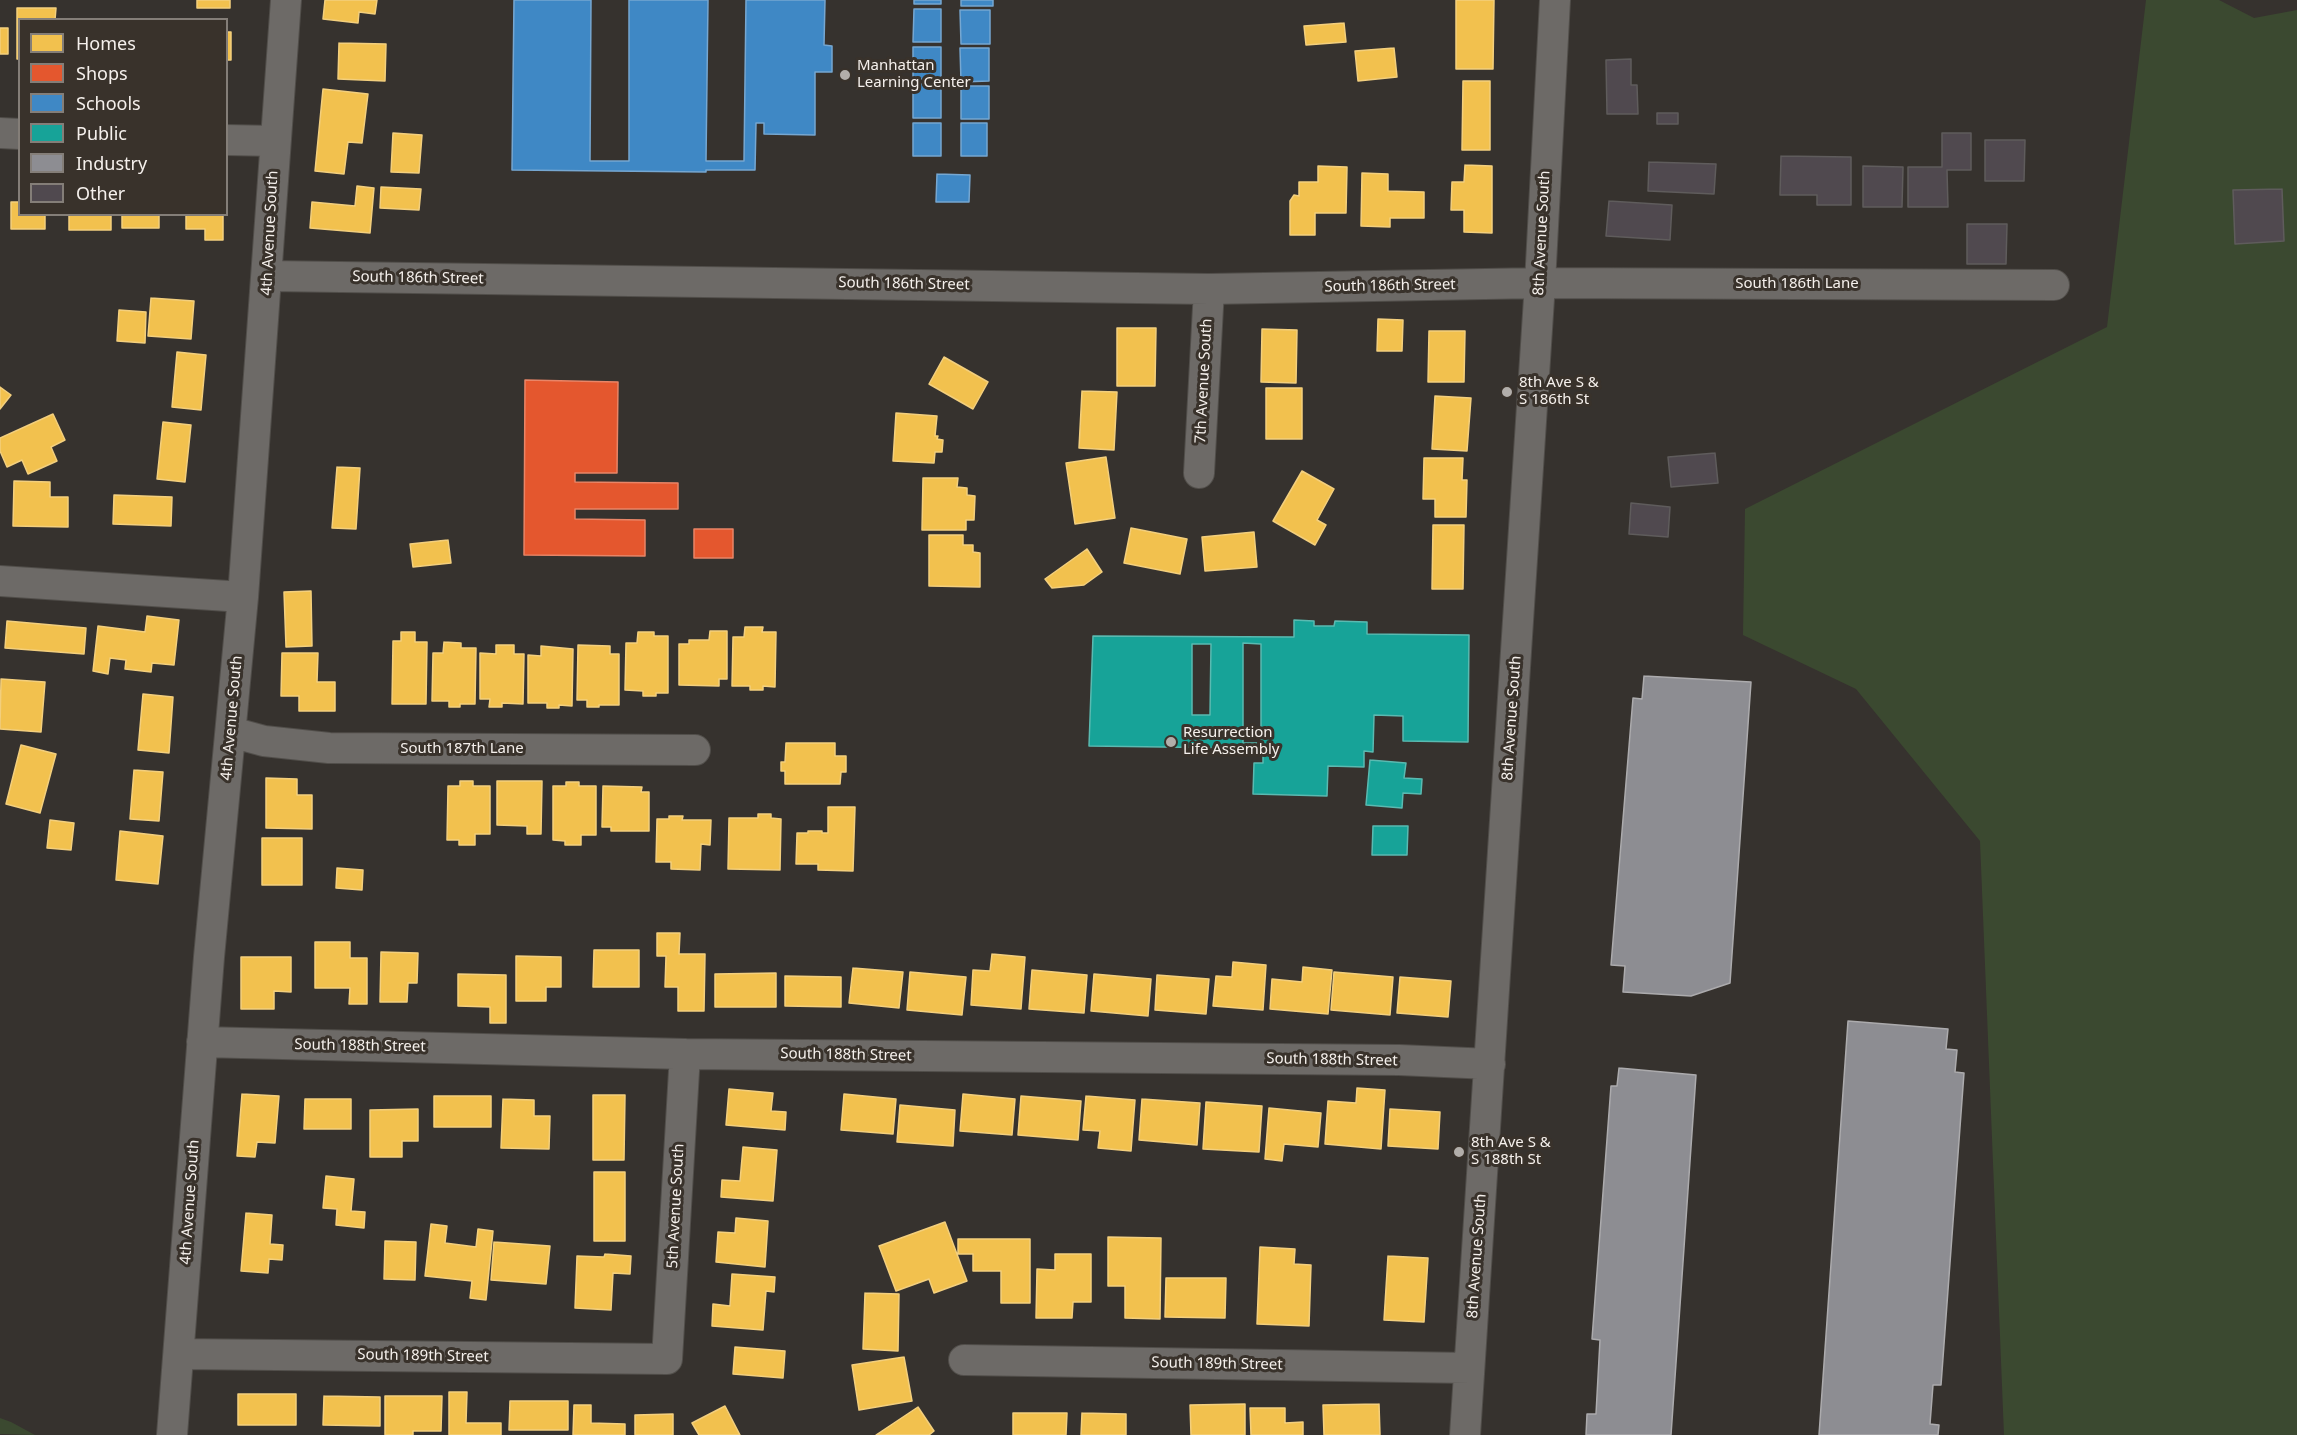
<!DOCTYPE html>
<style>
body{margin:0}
#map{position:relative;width:2297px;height:1435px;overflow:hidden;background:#36322e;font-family:"Noto Sans",sans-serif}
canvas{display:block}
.legend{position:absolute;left:18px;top:18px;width:210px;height:198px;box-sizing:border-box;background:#39322b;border:2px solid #847e78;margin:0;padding:8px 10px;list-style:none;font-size:18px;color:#f5f0ec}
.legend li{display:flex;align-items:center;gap:12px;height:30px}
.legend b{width:30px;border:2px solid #847e78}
</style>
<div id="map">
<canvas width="2297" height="1435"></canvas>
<ul class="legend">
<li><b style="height:16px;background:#f2c14e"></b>Homes</li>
<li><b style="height:16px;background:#e4572e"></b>Shops</li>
<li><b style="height:16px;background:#3f88c5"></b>Schools</li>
<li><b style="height:16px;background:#17a398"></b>Public</li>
<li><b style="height:16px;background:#8d8d92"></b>Industry</li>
<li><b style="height:16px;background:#50494f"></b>Other</li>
</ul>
</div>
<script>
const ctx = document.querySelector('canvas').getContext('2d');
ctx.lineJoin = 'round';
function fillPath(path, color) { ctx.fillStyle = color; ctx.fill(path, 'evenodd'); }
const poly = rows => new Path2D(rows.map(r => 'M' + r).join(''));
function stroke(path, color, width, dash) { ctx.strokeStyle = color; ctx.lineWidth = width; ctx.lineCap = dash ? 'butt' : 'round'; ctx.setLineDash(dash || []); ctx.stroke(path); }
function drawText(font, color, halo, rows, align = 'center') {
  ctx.font = font + ' "Noto Sans",sans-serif'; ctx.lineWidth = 6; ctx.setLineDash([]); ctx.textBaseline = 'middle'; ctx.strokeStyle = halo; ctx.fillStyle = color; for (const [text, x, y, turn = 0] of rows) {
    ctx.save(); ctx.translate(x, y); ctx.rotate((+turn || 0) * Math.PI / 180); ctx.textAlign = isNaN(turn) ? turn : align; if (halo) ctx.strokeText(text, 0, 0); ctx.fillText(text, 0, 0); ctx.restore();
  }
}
fillPath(poly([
 [2146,0,2219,0,2254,18,2297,10,2297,1435,2004,1435,1980,841,1856,689,1743,635,1745,509,2107,327],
 [0,1418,11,1422,35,1435,0,1434]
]), '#3b4930');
const homes = poly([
 [197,0,230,0,230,8,197,8,197,0],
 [325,0,377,0,375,14,359,12,358,23,323,19,325,0],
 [1456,0,1494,0,1493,69,1456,69,1456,0],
 [17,8,56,8,55,20,20,20,20,59,17,59,17,8],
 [1344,23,1346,42,1306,45,1304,26,1344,23],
 [0,28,8,28,8,54,0,54,0,28],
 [226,32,231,32,231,60,226,60,226,32],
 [339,43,386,44,385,81,338,79,339,43],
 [1394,48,1397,77,1358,81,1355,51,1394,48],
 [1463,81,1490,81,1490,150,1462,150,1463,81],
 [323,89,368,94,362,143,348,142,344,174,315,171,323,89],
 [393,133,422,135,419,173,391,172,393,133],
 [1465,165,1492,166,1492,233,1464,232,1464,210,1451,210,1452,182,1464,182,1465,165],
 [1318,166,1347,167,1346,213,1315,213,1315,235,1290,235,1290,201,1294,195,1299,196,1299,182,1318,182,1318,166],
 [1362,173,1388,174,1388,191,1424,192,1424,218,1390,218,1390,227,1361,226,1362,173],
 [357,186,374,188,370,233,310,228,312,202,355,206,357,186],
 [381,187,421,189,419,210,380,208,381,187],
 [11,202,20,202,20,214,45,214,45,229,11,229,11,202],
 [69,214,111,214,111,230,69,230,69,214],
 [122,214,159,214,159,228,122,228,122,214],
 [186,214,223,214,223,240,205,240,205,229,186,229,186,214],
 [151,298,194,301,191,339,148,336,151,298],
 [119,310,146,312,145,343,117,341,119,310],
 [1378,319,1403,320,1402,351,1377,351,1378,319],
 [1117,328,1156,328,1155,386,1117,386,1117,328],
 [1262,329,1297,330,1296,383,1261,382,1262,329],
 [1429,331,1465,331,1464,382,1428,382,1429,331],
 [177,352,206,355,201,410,172,407,177,352],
 [944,357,988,382,973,409,929,384,944,357],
 [0,387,11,395,0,409,0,387],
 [1266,388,1302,388,1302,439,1266,439,1266,388],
 [1082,391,1117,392,1114,450,1079,448,1082,391],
 [1435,396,1471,398,1467,451,1432,449,1435,396],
 [896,413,937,416,935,436,938,436,937,439,943,440,942,452,935,452,934,463,893,461,896,413],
 [53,414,65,440,51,447,57,461,28,474,22,460,7,467,0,451,0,438,53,414],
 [163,422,191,425,185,482,157,479,163,422],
 [1106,457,1115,518,1075,524,1066,463,1106,457],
 [1424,458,1463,458,1462,480,1467,480,1466,517,1435,517,1435,499,1423,499,1424,458],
 [337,467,360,468,356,529,332,528,337,467],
 [1302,471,1334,489,1317,520,1326,525,1315,545,1273,521,1302,471],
 [923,478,958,478,957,487,967,488,967,495,975,496,974,520,966,520,966,530,922,530,923,478],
 [14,481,50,482,50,497,68,497,68,527,13,526,14,481],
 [114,495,172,497,171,526,113,524,114,495],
 [1433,525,1464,525,1463,589,1432,589,1433,525],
 [1131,528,1187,539,1180,574,1124,563,1131,528],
 [1254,532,1257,567,1205,571,1202,537,1254,532],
 [929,535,963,535,963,545,973,545,973,552,980,553,980,587,929,586,929,535],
 [448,540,451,563,413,567,410,544,448,540],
 [1087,549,1102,572,1084,585,1052,588,1045,579,1087,549],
 [311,591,312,646,286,647,284,592,311,591],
 [147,616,179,620,174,665,152,663,151,672,125,669,126,660,110,658,108,674,93,671,98,626,145,632,147,616],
 [7,621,86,628,84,654,5,648,7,621],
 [745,627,763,627,762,632,776,632,775,687,763,686,763,690,750,690,750,686,732,686,733,637,744,637,745,627],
 [710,631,727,631,727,679,719,679,719,686,679,685,679,644,689,644,689,640,709,640,710,631],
 [401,632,415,632,415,642,427,642,426,704,392,704,393,641,401,641,401,632],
 [638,632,654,632,654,636,668,636,668,693,656,693,656,696,643,696,643,691,625,690,626,643,637,643,638,632],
 [444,642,461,643,461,648,476,648,475,704,460,704,460,707,449,707,449,701,432,701,433,653,443,653,444,642],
 [496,645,514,645,514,654,524,654,523,704,502,703,502,707,489,707,490,699,480,699,480,653,496,654,496,645],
 [578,645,610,646,610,654,619,654,619,705,599,705,599,707,587,707,587,700,577,700,578,645],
 [541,646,573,649,572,706,559,705,559,708,547,708,547,703,528,703,528,655,541,656,541,646],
 [282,653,318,653,317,682,335,682,335,711,299,711,299,696,281,696,282,653],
 [1,679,45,682,41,732,0,729,1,679],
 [143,694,173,697,169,753,138,750,143,694],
 [786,743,835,743,835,756,846,756,846,772,841,772,840,784,785,784,785,771,781,771,781,762,785,762,786,743],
 [21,745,56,754,40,813,6,804,21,745],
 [134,770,163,772,159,821,130,819,134,770],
 [266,778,297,779,297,795,312,795,312,829,266,828,266,778],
 [460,781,473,781,473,786,490,786,490,834,475,834,475,845,459,845,459,840,447,840,448,786,460,786,460,781],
 [497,781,542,781,541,834,527,834,527,826,497,825,497,781],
 [566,782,579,782,579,786,596,786,596,835,581,835,581,845,565,845,565,841,553,840,553,786,566,786,566,782],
 [603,786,642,787,641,792,649,792,649,831,611,831,611,827,602,827,603,786],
 [828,807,855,807,853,871,818,870,818,864,796,864,797,833,808,833,808,831,822,831,822,833,828,833,828,807],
 [758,814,771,814,771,818,781,819,780,870,728,869,729,818,758,818,758,814],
 [669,816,683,816,682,820,711,820,710,845,701,844,700,870,671,869,671,862,656,862,657,819,669,819,669,816],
 [50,820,74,823,71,850,47,848,50,820],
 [120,831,163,836,158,884,116,880,120,831],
 [262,838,302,838,302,885,262,885,262,838],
 [337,868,363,870,362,890,336,888,337,868],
 [657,933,680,933,679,954,705,954,704,1011,678,1011,678,987,665,987,666,956,657,956,657,933],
 [315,942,350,942,350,958,367,958,367,1004,349,1004,350,988,315,988,315,942],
 [594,950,639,950,639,987,593,987,594,950],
 [381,952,418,953,417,983,408,983,407,1002,380,1002,381,952],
 [992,954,1025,957,1021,1009,971,1005,973,970,990,971,992,954],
 [516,956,561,957,561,987,546,987,546,1001,516,1001,516,956],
 [241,957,291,957,291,992,274,991,274,1009,241,1009,241,957],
 [1233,962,1266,965,1263,1010,1213,1006,1216,976,1232,977,1233,962],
 [1303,967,1332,970,1328,1014,1270,1009,1272,979,1302,982,1303,967],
 [853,968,903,972,899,1008,849,1003,853,968],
 [1032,970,1087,975,1084,1013,1029,1009,1032,970],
 [910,972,966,977,962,1015,907,1010,910,972],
 [1334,972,1393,977,1390,1015,1331,1010,1334,972],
 [776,973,776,1007,715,1007,715,974,776,973],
 [458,974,506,975,506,1023,490,1023,490,1007,458,1006,458,974],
 [1094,974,1151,979,1148,1016,1091,1011,1094,974],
 [1157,975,1209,979,1206,1014,1155,1010,1157,975],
 [785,976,841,977,841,1007,785,1006,785,976],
 [1400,977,1451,981,1448,1017,1397,1013,1400,977],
 [1357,1088,1385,1090,1381,1149,1325,1144,1328,1101,1356,1103,1357,1088],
 [729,1089,773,1093,771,1111,786,1112,785,1130,726,1125,729,1089],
 [242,1094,279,1096,275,1143,257,1142,255,1157,237,1156,242,1094],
 [844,1094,896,1099,893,1134,841,1130,844,1094],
 [963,1094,1015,1099,1012,1135,960,1131,963,1094],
 [593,1095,625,1095,624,1160,593,1160,593,1095],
 [434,1096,491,1096,491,1127,434,1127,434,1096],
 [1021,1096,1081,1101,1078,1140,1018,1135,1021,1096],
 [1086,1096,1135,1100,1131,1151,1098,1148,1100,1131,1083,1130,1086,1096],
 [305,1099,351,1099,351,1129,304,1129,305,1099],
 [503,1099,534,1100,534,1116,550,1116,549,1149,501,1148,503,1099],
 [1142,1099,1200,1103,1197,1145,1139,1140,1142,1099],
 [1206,1102,1262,1106,1259,1152,1203,1149,1206,1102],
 [900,1105,955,1110,953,1146,897,1142,900,1105],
 [1269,1108,1321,1113,1318,1147,1284,1144,1282,1161,1265,1159,1269,1108],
 [418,1109,418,1141,402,1141,402,1157,370,1157,370,1110,418,1109],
 [1390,1109,1440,1112,1438,1149,1388,1146,1390,1109],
 [743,1147,777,1150,773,1201,721,1197,722,1180,740,1181,743,1147],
 [594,1172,625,1172,625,1241,594,1241,594,1172],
 [326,1176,354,1179,351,1211,365,1212,364,1228,336,1225,337,1209,323,1208,326,1176],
 [246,1213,272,1215,270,1244,283,1245,282,1260,269,1259,268,1273,241,1271,246,1213],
 [736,1218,768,1221,765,1267,716,1262,718,1232,735,1233,736,1218],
 [945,1222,967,1281,934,1293,929,1279,896,1291,879,1246,945,1222],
 [431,1224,447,1226,445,1243,476,1247,478,1229,493,1231,486,1300,470,1298,472,1281,425,1276,431,1224],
 [1108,1237,1161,1238,1160,1319,1125,1318,1125,1286,1108,1286,1108,1237],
 [958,1239,1030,1239,1030,1303,1001,1303,1001,1271,973,1271,973,1254,958,1254,958,1239],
 [385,1241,416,1242,415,1280,384,1279,385,1241],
 [494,1242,550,1246,546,1284,491,1280,494,1242],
 [1260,1247,1295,1249,1294,1264,1311,1265,1309,1326,1257,1324,1260,1247],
 [605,1254,631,1256,630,1274,613,1273,611,1310,575,1308,577,1256,604,1257,605,1254],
 [1055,1254,1091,1254,1091,1302,1073,1302,1072,1318,1036,1318,1037,1269,1055,1270,1055,1254],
 [1388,1256,1428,1258,1424,1322,1384,1320,1388,1256],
 [732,1274,775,1277,774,1292,766,1291,763,1330,712,1326,713,1304,730,1306,732,1274],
 [1166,1278,1226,1278,1225,1318,1165,1317,1166,1278],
 [865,1293,899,1294,898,1351,863,1349,865,1293],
 [735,1347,785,1351,783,1378,733,1374,735,1347],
 [904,1357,912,1401,859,1410,852,1365,904,1357],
 [449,1392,467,1392,466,1423,501,1423,501,1435,449,1435,449,1392],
 [238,1394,296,1394,296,1425,238,1425,238,1394],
 [324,1396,380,1397,380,1426,323,1425,324,1396],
 [385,1396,442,1396,441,1431,413,1431,413,1435,385,1435,385,1396],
 [510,1401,568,1401,568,1430,509,1430,510,1401],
 [1245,1404,1245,1435,1191,1435,1190,1405,1245,1404],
 [1379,1404,1380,1435,1324,1435,1323,1405,1379,1404],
 [574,1405,591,1405,591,1423,625,1424,625,1435,573,1435,574,1405],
 [725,1406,740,1435,699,1435,692,1423,725,1406],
 [918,1407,934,1431,929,1435,876,1435,918,1407],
 [1250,1408,1285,1408,1285,1423,1303,1422,1303,1435,1251,1435,1250,1408],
 [1013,1413,1067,1413,1066,1435,1013,1435,1013,1413],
 [1082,1413,1126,1414,1126,1435,1081,1435,1082,1413],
 [673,1414,673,1435,635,1435,635,1415,673,1414]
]);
fillPath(homes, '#f2c14e');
stroke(homes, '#f3cf7d', 1.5);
const shops = poly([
 [525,380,618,382,617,473,575,473,575,482,678,483,678,509,575,509,575,519,645,520,645,556,524,555,525,380],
 [694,529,733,529,733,558,694,558,694,529]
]);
fillPath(shops, '#e4572e');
stroke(shops, '#e98567', 1.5);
const schools = poly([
 [514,0,591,0,590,161,629,161,629,0,708,0,706,161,744,161,746,0,825,0,824,45,832,46,832,72,815,72,815,135,764,134,764,123,756,123,755,170,706,170,706,172,512,170,514,0],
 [914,0,941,0,941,4,914,4,914,0],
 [961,0,993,0,993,6,961,6,961,0],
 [914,9,941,9,941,42,913,42,914,9],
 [960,10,990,10,990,44,961,44,960,10],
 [913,47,941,47,941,79,913,79,913,47],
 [960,48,989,48,989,81,961,82,960,48],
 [913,84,941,84,941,118,913,118,913,84],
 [961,86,989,86,989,119,961,119,961,86],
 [913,123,941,123,941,156,913,156,913,123],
 [961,123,987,123,987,156,961,156,961,123],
 [937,174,970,175,969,202,936,202,937,174]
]);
fillPath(schools, '#3f88c5');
stroke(schools, '#76a7d1', 1.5);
const public = poly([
 [1294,620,1314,621,1314,626,1334,626,1335,621,1367,622,1367,634,1469,635,1468,742,1403,741,1403,716,1374,715,1373,752,1364,751,1364,767,1328,766,1327,796,1253,794,1254,763,1263,763,1263,753,1239,752,1238,748,1089,746,1093,636,1294,637,1294,620],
 [1243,643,1261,644,1261,743,1243,743,1243,643],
 [1192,644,1211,644,1210,715,1192,715,1192,644],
 [1370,760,1406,763,1404,778,1422,779,1421,794,1403,793,1402,808,1366,805,1370,760],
 [1373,826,1408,826,1407,855,1372,855,1373,826]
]);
fillPath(public, '#17a398');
stroke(public, '#5abab1', 1.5);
const industry = poly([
 [1644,676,1751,682,1730,983,1691,996,1623,992,1625,966,1611,965,1633,698,1642,699,1644,676],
 [1848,1021,1948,1029,1946,1049,1957,1050,1955,1072,1964,1073,1941,1385,1933,1385,1930,1424,1939,1425,1938,1435,1819,1435,1848,1021],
 [1619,1068,1696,1075,1671,1435,1586,1435,1587,1414,1596,1414,1600,1340,1592,1339,1611,1086,1617,1086,1619,1068]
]);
fillPath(industry, '#8d8d92');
stroke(industry, '#acabad', 1.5);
const building = poly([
 [1631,59,1631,85,1637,85,1638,114,1607,114,1606,60,1631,59],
 [1657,113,1678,113,1678,124,1657,124,1657,113],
 [1942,133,1971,133,1971,170,1947,170,1948,207,1908,207,1908,167,1942,167,1942,133],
 [1985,140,2025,140,2024,181,1985,181,1985,140],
 [1781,156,1851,157,1851,205,1817,205,1817,195,1780,195,1781,156],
 [1649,162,1716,164,1714,194,1648,191,1649,162],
 [1863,166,1903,167,1902,207,1863,207,1863,166],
 [2282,189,2284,241,2235,244,2233,190,2282,189],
 [1609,201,1672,205,1670,240,1606,236,1609,201],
 [1967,224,2007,224,2006,264,1967,264,1967,224],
 [1715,453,1718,483,1671,487,1668,457,1715,453],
 [1631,503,1670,507,1668,537,1629,534,1631,503]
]);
fillPath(building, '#50494f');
stroke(building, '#5f5c5c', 1.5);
const minor = poly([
 [0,133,20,134],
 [226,140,275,141],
 [268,276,1209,289,1540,283,2054,285],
 [1199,473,1209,289],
 [0,581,243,597],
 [231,732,264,741,329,748,695,750],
 [202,1042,685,1054,1399,1060,1490,1064],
 [179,1354,667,1359,685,1054],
 [964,1360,1469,1368],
 [172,1435,209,957,243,597,286,0],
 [1465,1435,1540,283,1555,0]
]);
stroke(minor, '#514e4a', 32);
stroke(minor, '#6d6a67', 30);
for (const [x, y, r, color] of [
 [845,75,6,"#b2aeaa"],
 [1507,392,6,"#b2aeaa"],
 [1171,742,6,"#b2aeaa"],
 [1459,1152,6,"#b2aeaa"]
]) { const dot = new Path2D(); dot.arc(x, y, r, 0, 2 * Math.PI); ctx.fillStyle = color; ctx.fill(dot); stroke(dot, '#39322b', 2); }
drawText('15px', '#f5f0ec', '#39322b', [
 ["Manhattan",857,66],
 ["Learning Center",857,83],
 ["8th Ave S &",1519,383],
 ["S 186th St",1519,400],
 ["Resurrection",1183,733],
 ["Life Assembly",1183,750],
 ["8th Ave S &",1471,1143],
 ["S 188th St",1471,1160]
], 'left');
drawText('15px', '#f5f0ec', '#39322b', [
 ["4th Avenue South",270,233,-87],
 ["8th Avenue South",1542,233,-87],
 ["South 186th Street",418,278,1],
 ["South 186th Street",904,284,1],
 ["South 186th Lane",1797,284],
 ["South 186th Street",1390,286,-1],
 ["7th Avenue South",1204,381,-87],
 ["4th Avenue South",232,718,-85],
 ["8th Avenue South",1512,718,-86],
 ["South 187th Lane",462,749],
 ["South 188th Street",360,1046,1],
 ["South 188th Street",846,1055,1],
 ["South 188th Street",1332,1060,1],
 ["4th Avenue South",190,1202,-86],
 ["5th Avenue South",676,1206,-87],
 ["8th Avenue South",1477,1256,-86],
 ["South 189th Street",423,1356,1],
 ["South 189th Street",1217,1364,1]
]);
</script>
